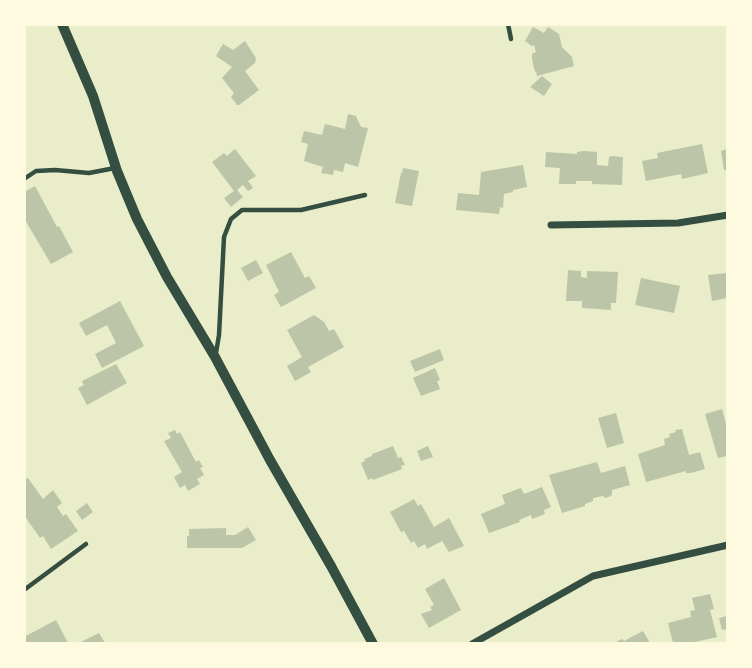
<!DOCTYPE html>
<style>
body{margin:0}
#map{position:relative;width:752px;height:668px;overflow:hidden;background:#e9edc9;font-family:"Noto Sans",sans-serif}
canvas{display:block}
.frame{position:absolute;inset:0;border:26px solid #fefae0;pointer-events:none}
</style>
<div id="map">
<canvas width="752" height="668"></canvas>
<div class="frame"></div>
</div>
<script>
const ctx = document.querySelector('canvas').getContext('2d');
ctx.lineJoin = 'round';
function fillPath(path, color) { ctx.fillStyle = color; ctx.fill(path, 'evenodd'); }
const poly = rows => new Path2D(rows.map(r => 'M' + r).join(''));
function stroke(path, color, width, dash) { ctx.strokeStyle = color; ctx.lineWidth = width; ctx.lineCap = dash ? 'butt' : 'round'; ctx.setLineDash(dash || []); ctx.stroke(path); }
fillPath(poly([
 [533,27,544,33,548,27,559,34,562,47,572,57,574,66,537,76,536,71,535,72,532,59,532,54,536,52,534,45,532,46,525,41],
 [245,41,256,58,255,63,245,71,259,90,239,105,237,105,231,97,234,93,222,78,232,67,216,56,223,44,233,50],
 [542,76,552,84,544,96,530,87],
 [348,114,356,116,361,127,368,128,358,167,345,163,343,172,334,170,333,175,321,173,323,167,304,161,308,144,301,142,304,131,322,135,325,124,345,129],
 [702,144,708,173,682,179,681,174,646,181,642,161,658,158,657,153],
 [235,149,256,176,248,181,253,188,248,191,243,185,237,190,243,197,231,207,224,198,234,191,212,162,224,153,227,156],
 [727,149,727,170,724,170,721,151],
 [584,151,597,152,597,165,608,166,609,157,612,156,623,157,622,185,592,184,592,181,576,181,576,184,559,184,560,168,545,167,546,152,577,154,577,152],
 [523,165,527,187,513,190,513,192,504,194,503,208,500,207,499,214,456,210,458,193,479,195,481,172],
 [403,168,419,171,412,206,395,203,401,173,402,173],
 [35,186,57,227,59,226,73,252,51,264,25,220,24,192],
 [291,252,305,278,309,276,316,288,281,307,274,295,279,292,266,265],
 [256,260,263,273,248,281,241,268],
 [568,270,581,271,581,277,587,278,587,271,618,272,616,303,611,303,611,310,582,308,582,301,566,301],
 [727,273,727,298,712,301,708,275],
 [641,278,680,286,674,313,635,305],
 [120,301,144,346,102,368,95,354,116,343,107,325,86,336,79,323],
 [314,315,324,322,329,331,334,329,344,347,308,367,311,372,295,381,287,366,302,357,287,330],
 [440,349,444,360,415,372,410,361],
 [116,364,127,383,87,405,78,388,84,385,82,381],
 [435,368,440,380,437,381,440,389,421,396,413,378],
 [722,409,727,428,727,456,718,458,705,414],
 [616,413,624,443,607,448,598,418],
 [682,429,689,455,700,452,705,469,691,473,686,473,686,471,646,482,638,454,665,445,664,439,670,437,669,434,676,432,675,430],
 [175,430,177,434,180,432,196,462,199,460,203,467,200,468,204,475,197,479,200,484,188,491,185,485,180,488,174,477,182,472,164,441,171,438,168,433],
 [393,446,398,458,401,457,405,465,401,466,402,469,373,480,372,478,368,480,361,463,365,461,364,459,372,456,372,454],
 [428,446,433,457,421,461,417,451],
 [597,462,601,473,625,466,630,485,612,490,612,494,611,496,605,498,603,496,593,498,593,501,585,504,585,506,562,513,549,475],
 [28,478,43,499,53,490,62,503,57,507,63,516,66,514,78,531,51,549,43,536,40,538,24,515,24,480],
 [542,487,551,507,544,510,545,514,532,519,531,515,519,520,520,522,489,533,481,514,505,504,502,495,521,488,524,494],
 [414,499,418,506,421,504,434,527,449,518,464,546,449,552,442,541,427,549,425,544,418,548,414,541,411,543,404,531,401,532,390,512],
 [87,503,93,512,82,520,76,511],
 [248,527,256,540,242,548,187,548,187,536,189,536,189,529,226,528,226,535,235,535],
 [444,578,461,610,429,628,421,614,432,610,430,607,434,605,425,589],
 [710,594,714,609,710,610,717,637,690,643,673,643,668,623,691,617,690,611,695,610,692,598],
 [727,616,727,629,722,630,719,618],
 [56,620,68,643,24,643,24,637],
 [643,631,650,643,614,643,622,639,624,641],
 [99,633,105,643,79,643]
]), '#bcc5a7');
stroke(poly([
 [508,24,511,39],
 [24,179,36,171,55,170,89,173,115,168],
 [216,353,219,335,224,237,231,219,242,210,301,210,365,195],
 [24,590,86,544]
]), '#344e41', 4.5);
stroke(poly([
 [551,225,678,223,728,215],
 [472,644,593,576,728,545]
]), '#344e41', 7);
stroke(poly([
 [62,24,93,96,117,171,137,219,167,277,215,357,270,460,331,566,373,644]
]), '#344e41', 10);
</script>
